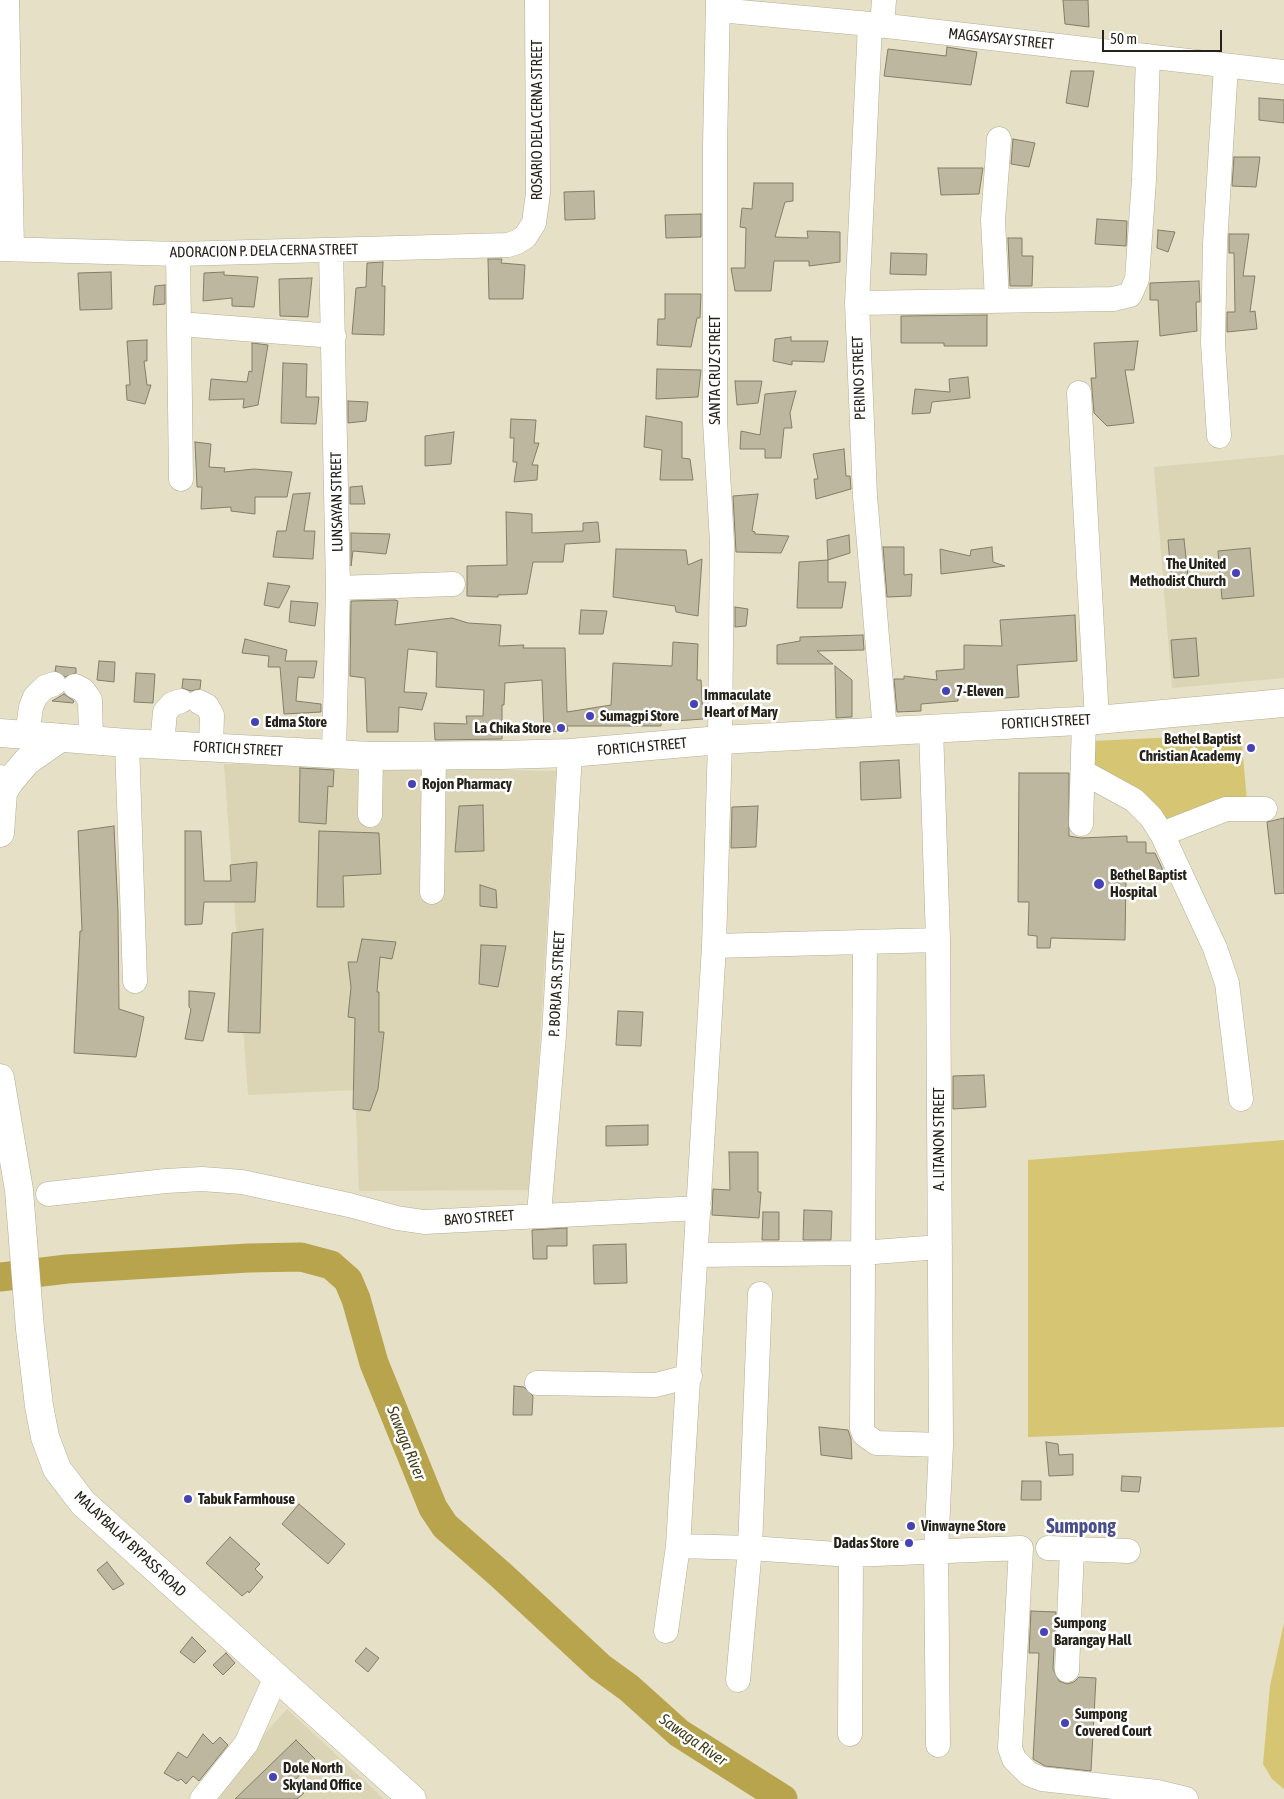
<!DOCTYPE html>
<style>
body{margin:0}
#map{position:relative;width:1284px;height:1799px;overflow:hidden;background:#e5e0c6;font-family:"Asap Condensed",sans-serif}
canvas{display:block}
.scale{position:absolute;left:1102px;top:30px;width:120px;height:22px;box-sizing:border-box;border:2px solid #242219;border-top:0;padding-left:6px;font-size:15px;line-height:18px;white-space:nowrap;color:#242219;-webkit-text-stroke:4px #fff;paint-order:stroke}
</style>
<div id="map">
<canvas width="1284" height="1799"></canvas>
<div class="scale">50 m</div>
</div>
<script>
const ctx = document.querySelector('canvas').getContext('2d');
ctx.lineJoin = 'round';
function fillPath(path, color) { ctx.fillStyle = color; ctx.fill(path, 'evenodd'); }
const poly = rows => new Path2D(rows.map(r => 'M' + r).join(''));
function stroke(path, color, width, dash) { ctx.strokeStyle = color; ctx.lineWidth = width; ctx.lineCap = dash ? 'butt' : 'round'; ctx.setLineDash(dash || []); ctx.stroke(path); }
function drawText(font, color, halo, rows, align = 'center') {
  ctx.font = font + ' "Asap Condensed",sans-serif'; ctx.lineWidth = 5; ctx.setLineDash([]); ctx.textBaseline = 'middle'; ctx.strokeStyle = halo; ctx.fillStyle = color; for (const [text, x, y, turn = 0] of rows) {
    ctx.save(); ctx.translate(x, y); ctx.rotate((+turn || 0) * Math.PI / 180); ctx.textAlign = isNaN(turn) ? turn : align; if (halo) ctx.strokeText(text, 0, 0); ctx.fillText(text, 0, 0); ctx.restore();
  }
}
fillPath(poly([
 [1284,455,1284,678,1172,688,1154,467],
 [224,764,556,771,531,1190,359,1191,355,1090,248,1095],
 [287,1709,384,1799,205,1799]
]), '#dbd5b5');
fillPath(poly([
 [1241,734,1247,801,1166,830,1097,772,1092,759,1093,741],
 [1284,1140,1284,1427,1028,1437,1028,1160],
 [1284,1623,1284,1789,1272,1779,1263,1764,1270,1686]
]), '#d6c573');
stroke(poly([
 [0,1277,67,1269,248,1258,301,1257,331,1265,348,1280,356,1299,374,1363,433,1508,445,1526,502,1576,600,1667,629,1688,679,1733,783,1799]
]), '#b7a44c', 29);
const building = poly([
 [1063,0,1088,0,1089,27,1065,24,1063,0],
 [947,47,977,52,971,85,884,76,888,49,946,56,947,47],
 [1071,71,1094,71,1088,107,1066,103,1071,71],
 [1259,98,1284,100,1284,123,1259,120,1259,98],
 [1013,139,1035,143,1029,167,1011,164,1013,139],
 [1234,157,1260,157,1256,187,1232,186,1234,157],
 [938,168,983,168,979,194,941,195,938,168],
 [754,183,793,183,793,201,785,202,775,237,808,238,807,231,840,232,840,262,809,266,809,261,774,261,771,291,735,291,731,268,745,268,746,228,740,227,742,208,752,209,754,183],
 [594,191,595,219,565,220,564,192,594,191],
 [701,214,701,237,666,238,665,215,701,214],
 [1097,219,1127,221,1126,246,1095,244,1097,219],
 [1158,230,1175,232,1168,252,1157,248,1158,230],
 [1229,234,1249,234,1243,276,1255,276,1250,312,1255,311,1257,329,1227,332,1227,312,1235,312,1234,253,1229,253,1229,234],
 [1008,238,1022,238,1022,256,1033,256,1032,286,1010,286,1008,238],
 [891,253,927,254,926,275,890,274,891,253],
 [488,259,502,259,501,263,525,265,523,299,489,299,488,259],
 [383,262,382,286,385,286,384,335,352,334,356,288,366,287,367,263,383,262],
 [111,272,112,309,80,310,78,273,111,272],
 [224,272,224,275,258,277,254,307,232,306,232,298,203,301,204,273,224,272],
 [312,278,308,317,280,316,279,279,312,278],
 [1199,281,1200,302,1196,302,1197,331,1160,336,1158,300,1150,300,1150,283,1199,281],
 [165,285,165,304,153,305,155,286,165,285],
 [665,294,701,294,700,318,697,318,691,347,657,345,658,319,665,319,665,294],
 [987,315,987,346,944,346,944,343,901,343,901,316,987,315],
 [791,337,791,341,828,341,824,362,792,361,792,365,773,361,775,339,791,337],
 [147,340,147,361,144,361,147,385,151,385,145,404,127,400,126,385,130,385,127,341,147,340],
 [1138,341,1134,370,1125,370,1134,423,1107,426,1094,413,1091,378,1096,378,1094,343,1138,341],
 [252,343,268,345,258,405,243,408,244,399,209,400,211,379,247,382,249,371,252,372,252,343],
 [283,363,307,364,306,397,319,397,316,424,281,423,283,363],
 [657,369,701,370,698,397,656,399,657,369],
 [968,377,970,398,932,402,930,413,912,414,915,389,950,392,949,379,968,377],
 [735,381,762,381,758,403,737,405,735,381],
 [796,391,790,413,792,428,784,428,781,458,765,458,765,449,740,449,741,431,760,435,765,394,796,391],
 [348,401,368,402,366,421,348,423,348,401],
 [646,416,682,422,682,458,690,459,693,480,660,480,662,450,644,447,646,416],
 [511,419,536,420,534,443,539,443,532,465,538,465,537,480,514,482,517,462,513,462,514,438,510,438,511,419],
 [454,432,451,464,425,466,425,436,454,432],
 [195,442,211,444,209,467,225,468,224,472,254,469,292,472,287,497,255,497,255,514,231,511,231,507,201,509,202,487,197,487,195,442],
 [844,449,846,476,850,476,851,489,816,499,814,479,818,479,813,454,844,449],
 [362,486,365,504,350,504,350,487,362,486],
 [310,493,304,531,315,531,313,559,273,557,277,531,286,531,293,494,310,493],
 [758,494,752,531,755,532,755,534,789,536,781,553,736,552,733,496,758,494],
 [506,512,532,514,532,533,583,531,583,523,598,522,600,542,565,544,563,562,533,562,527,594,498,595,498,597,467,596,467,566,507,565,506,512],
 [351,533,390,534,386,554,353,551,351,566,351,533],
 [849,535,850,553,828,560,827,540,849,535],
 [1184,539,1189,586,1172,587,1168,540,1184,539],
 [883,547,904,547,904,575,912,574,911,596,887,597,883,547],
 [992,547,993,562,1005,566,941,574,940,549,970,556,971,550,992,547],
 [1250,548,1254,596,1222,599,1218,551,1250,548],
 [616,549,686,550,688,565,702,559,698,616,676,612,675,606,613,597,616,549],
 [828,560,828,582,846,582,842,608,797,608,799,562,828,560],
 [268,583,290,586,279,608,264,605,268,583],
 [395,600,398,601,395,625,452,618,468,623,501,625,499,646,524,645,523,648,565,648,567,712,611,705,613,663,672,666,673,642,698,644,697,680,701,680,703,719,661,722,661,726,567,726,568,731,544,732,542,680,505,683,504,705,502,705,502,739,435,740,434,723,467,724,466,716,483,716,484,690,436,687,437,652,408,649,404,692,427,693,422,710,399,707,398,732,367,732,365,678,350,676,351,601,395,600],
 [291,601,318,603,315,626,289,622,291,601],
 [735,607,748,609,746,626,735,627,735,607],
 [581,610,607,611,603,634,579,634,581,610],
 [1075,615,1077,661,1017,665,1019,697,1004,698,1004,693,958,692,958,701,921,704,921,711,897,712,894,679,904,679,904,676,937,680,936,671,964,669,964,645,1002,646,1000,620,1075,615],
 [863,635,864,650,817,651,833,664,777,664,777,645,800,641,800,637,863,635],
 [1196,638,1199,676,1174,678,1171,640,1196,638],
 [245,639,287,650,285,661,317,661,314,678,298,677,296,701,321,704,321,712,284,714,280,667,268,667,269,656,242,653,245,639],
 [99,661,115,662,114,682,97,680,99,661],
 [56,666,76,668,76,673,65,677,55,671,56,666],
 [835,666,852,680,852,717,851,717,836,718,835,666],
 [136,673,155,674,153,703,134,702,136,673],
 [183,679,201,680,200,689,191,691,182,688,183,679],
 [64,694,74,701,73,703,52,701,64,694],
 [899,760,901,798,861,800,860,762,899,760],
 [300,768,334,770,333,787,328,786,326,824,299,822,300,768],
 [1019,773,1069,773,1069,836,1081,838,1127,836,1127,842,1146,842,1146,853,1155,853,1162,868,1163,877,1126,878,1125,940,1051,938,1050,948,1037,948,1037,936,1028,935,1029,902,1018,902,1019,773],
 [483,805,484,851,455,852,459,806,483,805],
 [758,806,756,847,731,848,732,807,758,806],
 [1284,818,1284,893,1275,894,1267,822,1284,818],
 [114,826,118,911,119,1009,144,1017,136,1057,74,1053,80,931,82,931,78,831,114,826],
 [185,831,201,831,204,881,231,881,230,865,257,862,255,902,204,902,202,924,185,925,185,831],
 [319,831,379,833,381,874,343,876,344,907,317,907,319,831],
 [480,885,496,890,497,908,480,906,480,885],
 [263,929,260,1033,228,1032,232,933,263,929],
 [362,939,396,942,392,959,380,957,377,992,379,992,379,1032,384,1032,378,1089,370,1111,353,1109,355,1018,348,1017,351,987,348,962,357,962,362,939],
 [481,945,506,946,498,987,479,984,481,945],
 [189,991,215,993,203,1041,185,1039,191,1009,189,1007,189,991],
 [618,1011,643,1012,641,1046,616,1045,618,1011],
 [984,1075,986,1107,953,1109,953,1076,984,1075],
 [648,1125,648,1145,606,1146,606,1126,648,1125],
 [729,1152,758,1152,758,1192,761,1192,759,1218,712,1215,713,1189,730,1190,729,1152],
 [804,1210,832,1211,831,1240,803,1240,804,1210],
 [763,1212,779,1212,779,1240,762,1240,763,1212],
 [567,1228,567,1246,547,1246,547,1259,533,1259,532,1230,567,1228],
 [626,1244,627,1283,594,1284,593,1245,626,1244],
 [514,1386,524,1387,533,1396,532,1415,513,1415,514,1386],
 [819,1427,848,1430,851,1439,852,1459,821,1455,819,1427],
 [1046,1442,1058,1444,1059,1455,1073,1454,1073,1475,1049,1476,1046,1442],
 [1122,1476,1141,1477,1139,1492,1121,1491,1122,1476],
 [1022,1481,1041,1481,1041,1500,1021,1500,1022,1481],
 [299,1504,345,1544,328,1564,282,1524,299,1504],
 [230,1537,260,1564,255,1569,263,1577,249,1593,248,1591,242,1596,206,1563,230,1537],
 [107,1562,124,1584,113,1590,97,1570,107,1562],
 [1031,1611,1056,1612,1053,1669,1059,1681,1067,1684,1074,1682,1079,1677,1096,1678,1091,1771,1045,1766,1033,1759,1039,1653,1029,1653,1031,1611],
 [192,1637,206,1651,194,1663,180,1652,192,1637],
 [366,1648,379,1658,368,1672,355,1661,366,1648],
 [226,1653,235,1663,223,1675,213,1665,226,1653],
 [203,1734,213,1744,220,1737,228,1745,199,1781,193,1776,186,1784,181,1779,178,1781,164,1773,178,1752,187,1758,203,1734],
 [296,1740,315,1759,293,1782,304,1793,297,1799,235,1799,296,1740]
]);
fillPath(building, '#bcb79e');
stroke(building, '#837f67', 1);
const minor = poly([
 [7,0,12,249],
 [719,10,870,24,1284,72],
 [870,24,857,303,865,496,885,731],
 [882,26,884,0],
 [0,249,178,254,508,245,517,242,525,237,534,223,538,193,537,0],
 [331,250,338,588,334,754],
 [178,254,181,479],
 [997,301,993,220,999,139],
 [857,303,1113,299,1130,295,1137,279,1144,180,1148,56],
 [179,324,334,336],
 [1079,393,1097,720],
 [1219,436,1213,343,1215,244,1226,66],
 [338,588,453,584],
 [75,686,83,690,90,700,91,740],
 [199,702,207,706,212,715,211,748],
 [931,728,938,940,941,1445,936,1551,938,1745],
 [27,735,31,707,35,697,45,687,54,684],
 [127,743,135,981],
 [162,745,165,712,172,704,181,701],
 [1083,772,1134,800,1151,817,1162,834,1215,948,1227,983,1241,1099],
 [370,815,371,756],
 [1081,824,1084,721],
 [1162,834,1226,809,1265,809],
 [432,892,434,757],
 [865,942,862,1428,864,1434,876,1443,941,1445],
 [714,946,938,940],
 [48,1194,166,1181,202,1179,242,1182,349,1205,397,1218,424,1222,699,1208],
 [539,1214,554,1035,570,753],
 [697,1255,861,1253,940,1247],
 [537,1383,656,1385,690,1376],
 [678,1546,750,1548,851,1555,1021,1548,1010,1748,1014,1759,1029,1774,1042,1779,1157,1792,1186,1799],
 [1048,1548,1128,1551],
 [666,1631,678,1546,714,946,720,740,722,542,715,421,715,146,718,0],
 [1067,1670,1072,1549],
 [738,1680,750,1548,760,1294],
 [850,1734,851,1555],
 [202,1799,246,1744,276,1677]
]);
const major = poly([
 [0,779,3,792,0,833],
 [3,792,10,781,27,761,60,738],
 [0,1078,19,1190,30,1329,39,1406,45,1437,57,1469,83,1503,412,1799]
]);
const highway = poly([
 [0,733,127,743,371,756,502,755,570,753,720,740,1097,720,1284,703]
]);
stroke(minor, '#b3ae96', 25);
stroke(major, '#b3ae96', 29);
stroke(highway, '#b3ae96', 29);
stroke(minor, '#fff', 24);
stroke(major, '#fff', 28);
stroke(highway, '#fff', 28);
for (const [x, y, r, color] of [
 [1236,573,5,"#4541b7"],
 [946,691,5,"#4541b7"],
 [694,704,5,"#4541b7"],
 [590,716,5,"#4541b7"],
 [255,722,5,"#4541b7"],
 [561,728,5,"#4541b7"],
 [1251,748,5,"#4541b7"],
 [412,784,5,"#4541b7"],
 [1099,884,6,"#4541b7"],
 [188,1499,5,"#4541b7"],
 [911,1526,5,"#4541b7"],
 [909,1543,5,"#4541b7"],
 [1044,1632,5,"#4541b7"],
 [1065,1723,5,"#4541b7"],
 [273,1777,5,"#4541b7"]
]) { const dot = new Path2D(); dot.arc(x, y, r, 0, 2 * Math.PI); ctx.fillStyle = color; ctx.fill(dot); stroke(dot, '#fff', 2); }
drawText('15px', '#242219', '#fff', [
 ["MAGSAYSAY STREET",1001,39,6],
 ["ROSARIO DELA CERNA STREET",537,120,-90],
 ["ADORACION P. DELA CERNA STREET",264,251,-1],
 ["SANTA CRUZ STREET",715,370,-90],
 ["PERINO STREET",859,378,-92],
 ["LUNSAYAN STREET",337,502,-91],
 ["FORTICH STREET",1046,722,-3],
 ["FORTICH STREET",642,747,-5],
 ["FORTICH STREET",238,749,3],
 ["P. BORJA SR. STREET",557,984,-87],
 ["A. LITANON STREET",939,1139,-90],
 ["BAYO STREET",479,1218,-4],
 ["MALAYBALAY BYPASS ROAD",130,1544,43]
]);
drawText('bold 15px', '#242219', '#fff', [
 ["The United",1226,564,"right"],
 ["Methodist Church",1226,581,"right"],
 ["7-Eleven",956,691],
 ["Immaculate",704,695],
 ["Heart of Mary",704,712],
 ["Sumagpi Store",600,716],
 ["Edma Store",265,722],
 ["La Chika Store",551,728,"right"],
 ["Bethel Baptist",1241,739,"right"],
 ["Christian Academy",1241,756,"right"],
 ["Rojon Pharmacy",422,784],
 ["Bethel Baptist",1110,875],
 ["Hospital",1110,892],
 ["Tabuk Farmhouse",198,1499],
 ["Vinwayne Store",921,1526],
 ["Dadas Store",899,1543,"right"],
 ["Sumpong",1054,1623],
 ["Barangay Hall",1054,1640],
 ["Sumpong",1075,1714],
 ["Covered Court",1075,1731],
 ["Dole North",283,1768],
 ["Skyland Office",283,1785]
], 'left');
drawText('italic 16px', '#463e18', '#fff', [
 ["Sawaga River",406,1443,68],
 ["Sawaga River",693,1740,35]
]);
drawText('bold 20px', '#484d8b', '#fff', [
 ["Sumpong",1081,1527]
]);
</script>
